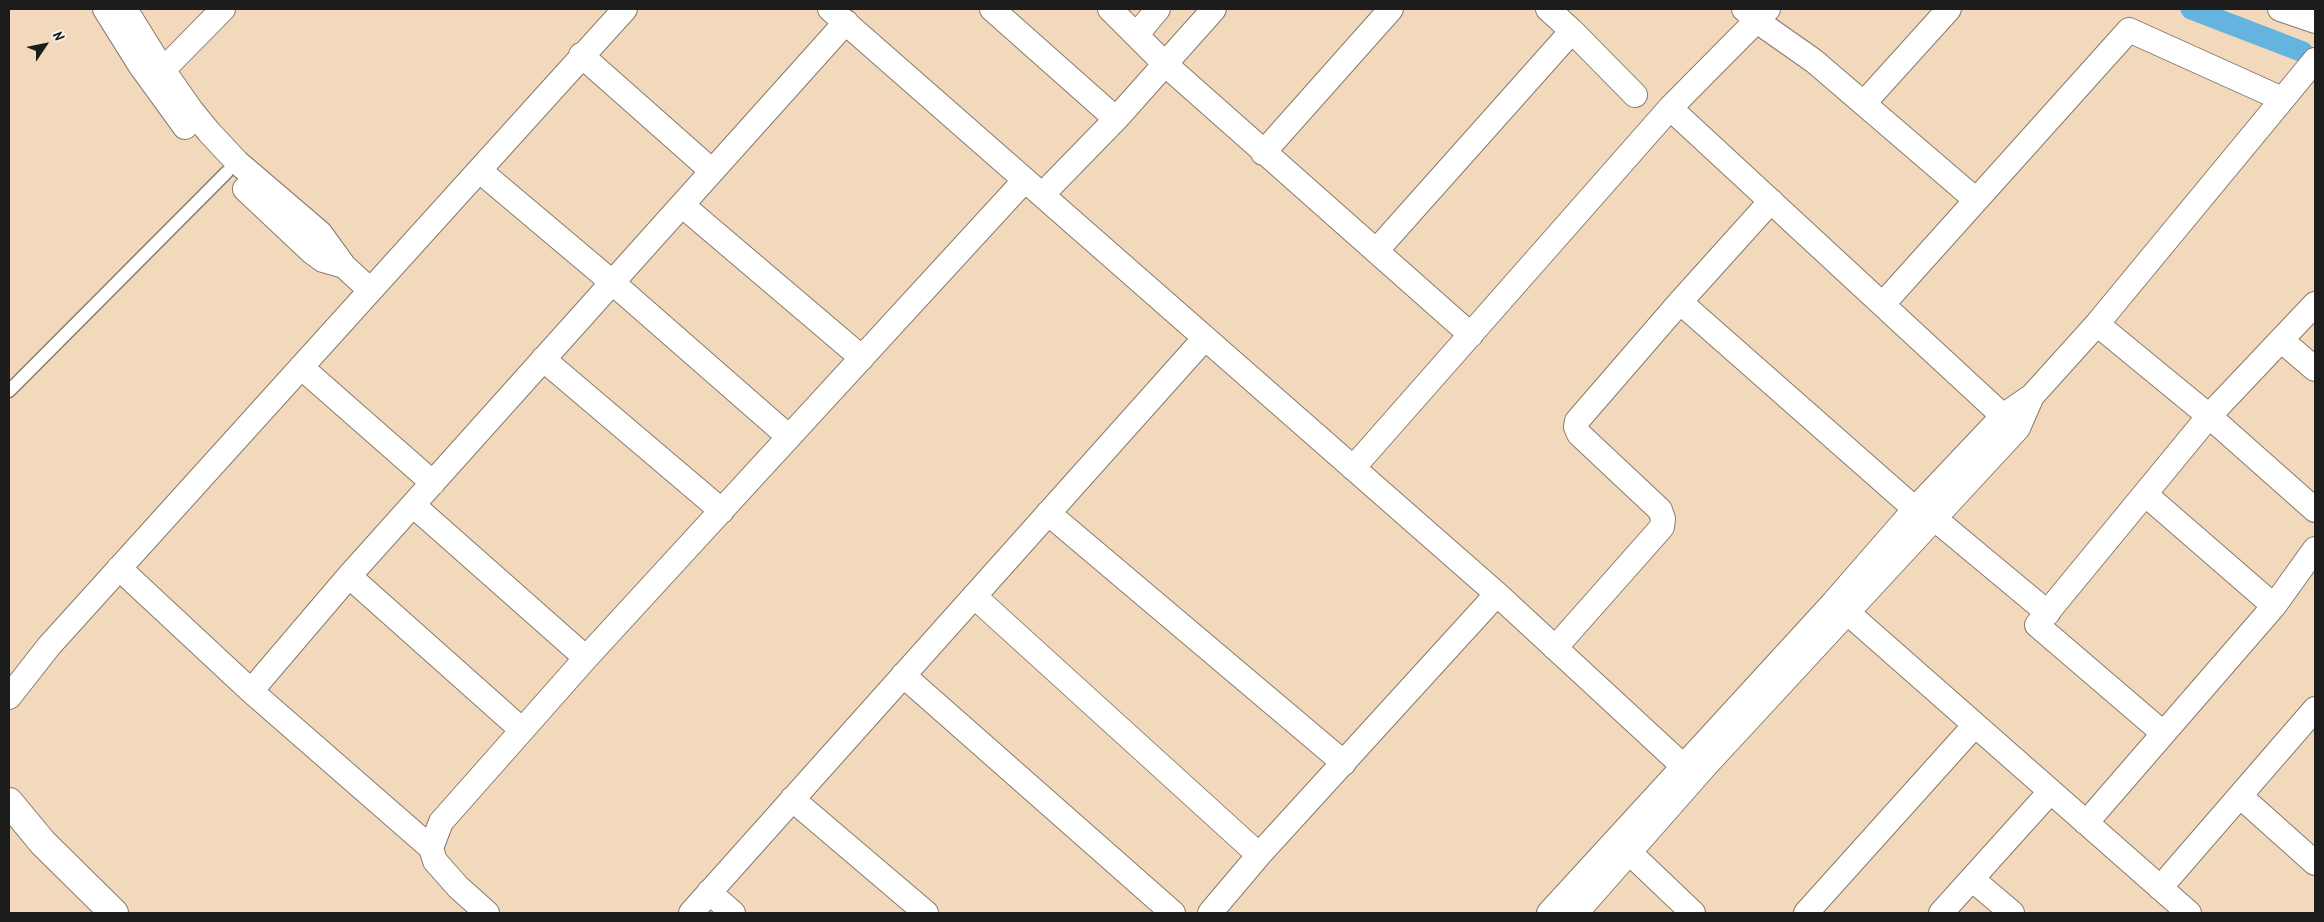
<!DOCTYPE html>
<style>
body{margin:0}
#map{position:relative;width:2324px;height:922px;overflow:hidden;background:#f3d9bb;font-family:Kalam,sans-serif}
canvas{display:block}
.frame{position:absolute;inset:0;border:10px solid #1c1c1c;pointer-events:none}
.north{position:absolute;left:20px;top:20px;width:50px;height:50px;-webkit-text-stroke:4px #f7f3e8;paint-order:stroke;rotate:56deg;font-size:14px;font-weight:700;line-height:20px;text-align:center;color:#1c1c1c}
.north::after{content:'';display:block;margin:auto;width:18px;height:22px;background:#1c1c1c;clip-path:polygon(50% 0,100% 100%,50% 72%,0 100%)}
</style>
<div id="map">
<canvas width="2324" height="922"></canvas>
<div class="frame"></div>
<div class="north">N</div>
</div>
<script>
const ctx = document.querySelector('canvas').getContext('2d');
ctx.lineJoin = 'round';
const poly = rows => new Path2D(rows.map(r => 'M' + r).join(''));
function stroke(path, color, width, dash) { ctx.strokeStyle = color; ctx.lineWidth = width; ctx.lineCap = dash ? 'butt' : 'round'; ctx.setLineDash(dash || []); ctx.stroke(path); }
stroke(poly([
 [2191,9,2303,52]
]), '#64b4df', 21);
const service = poly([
 [9,391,227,172]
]);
const minor = poly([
 [105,9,140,65,185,127],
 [125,9,163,70,191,110,209,132,237,162,320,233,344,266,370,290],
 [830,9,1497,594,1682,765],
 [992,9,1116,119],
 [1110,9,1165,64,1471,335],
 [1744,9,1757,21,1814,61,1976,200],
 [2280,9,2315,21],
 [1572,31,1635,95],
 [1137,34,1158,9],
 [581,55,712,171],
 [163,70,223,9],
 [1864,103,1949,9],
 [1670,108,2003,416],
 [1263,153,1391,9],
 [480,171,613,283,789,437],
 [245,189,312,252,323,260,344,266],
 [1042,195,1116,119,1214,9],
 [682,205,862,358],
 [1376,251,1572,31,1548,9],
 [1680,302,1915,509],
 [1883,304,2129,30,2282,99],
 [2097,324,2209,416,2315,510],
 [2281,340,2315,369],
 [543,359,722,511],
 [301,367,433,483],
 [1353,468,1670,108,1768,9],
 [413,505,586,658],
 [1048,513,1344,763],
 [1935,519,2048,613],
 [119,568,251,691,431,848],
 [349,576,522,730],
 [974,596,1259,855],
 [2274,606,2315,549],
 [1848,613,2189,913],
 [1555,648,1662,527,1663,519,1660,510,1579,434,1576,427,1577,421,1680,302,1771,201],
 [903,675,1173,913],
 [251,691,349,576,846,22],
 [9,697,49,646,625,9],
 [2163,733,2037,625,2209,416,2315,304],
 [2240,796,2315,863],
 [792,799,926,913],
 [2086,823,2274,606,2145,494],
 [1630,853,1693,913],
 [1972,879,2012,913],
 [2160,888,2315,709],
 [709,892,733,913],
 [487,913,458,887,435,861,431,848,441,822,586,658,1025,180],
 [691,913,1205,338],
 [1210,913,1259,855,1497,594],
 [1549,913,1834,602,1915,509,2003,416,2032,396,2097,324,2315,60],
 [1576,913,1707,764,2018,428,2032,396],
 [1806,913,1975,725],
 [1941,913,2050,792]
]);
const tertiary = poly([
 [9,802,43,843,114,913]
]);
stroke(service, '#887a6c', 15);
stroke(minor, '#887a6c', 26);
stroke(tertiary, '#887a6c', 30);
stroke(service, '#fff', 12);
stroke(minor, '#fff', 24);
stroke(tertiary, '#fff', 28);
</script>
